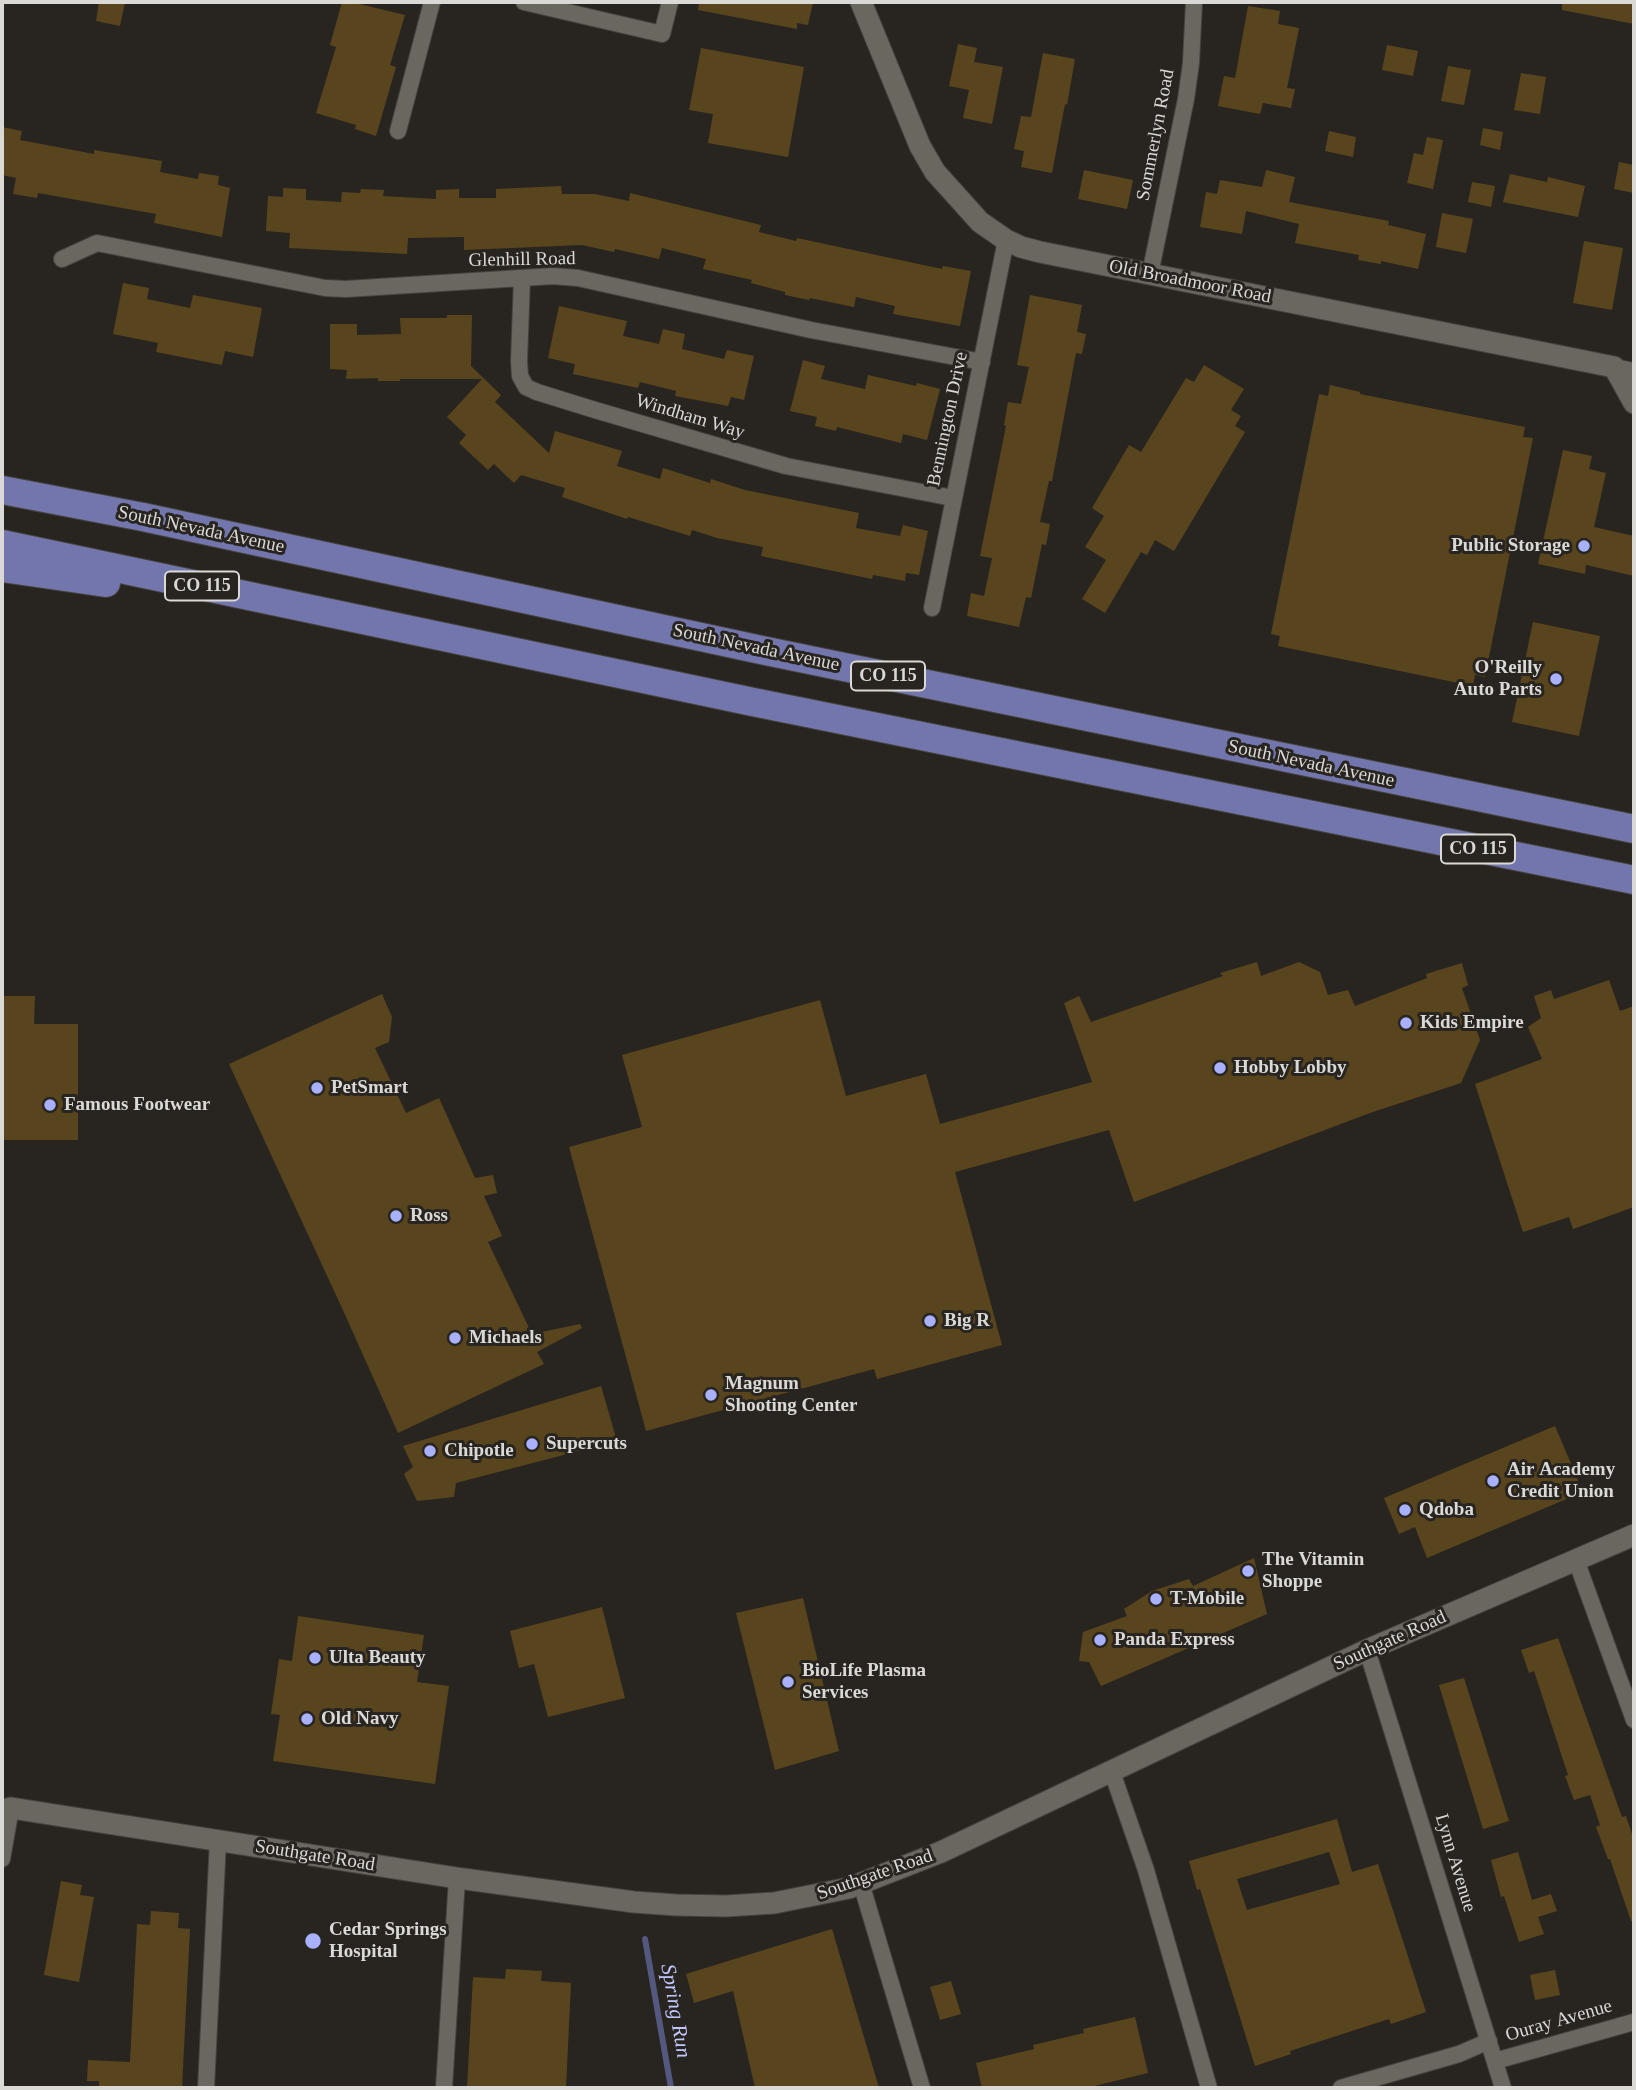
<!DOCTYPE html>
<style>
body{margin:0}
#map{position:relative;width:1636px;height:2090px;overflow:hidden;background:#282520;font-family:Georgia,serif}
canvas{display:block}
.frame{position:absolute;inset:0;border:4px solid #dbd9d6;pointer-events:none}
</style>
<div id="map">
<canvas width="1636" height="2090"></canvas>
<div class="frame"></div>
</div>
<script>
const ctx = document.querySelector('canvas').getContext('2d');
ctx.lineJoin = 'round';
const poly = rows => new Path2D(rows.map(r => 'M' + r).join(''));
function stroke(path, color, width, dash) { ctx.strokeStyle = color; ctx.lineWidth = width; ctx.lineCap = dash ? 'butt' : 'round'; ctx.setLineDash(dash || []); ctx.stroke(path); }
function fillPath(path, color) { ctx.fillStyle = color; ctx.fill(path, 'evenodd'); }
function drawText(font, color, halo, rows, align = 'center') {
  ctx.font = font + ' Georgia,serif'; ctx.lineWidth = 6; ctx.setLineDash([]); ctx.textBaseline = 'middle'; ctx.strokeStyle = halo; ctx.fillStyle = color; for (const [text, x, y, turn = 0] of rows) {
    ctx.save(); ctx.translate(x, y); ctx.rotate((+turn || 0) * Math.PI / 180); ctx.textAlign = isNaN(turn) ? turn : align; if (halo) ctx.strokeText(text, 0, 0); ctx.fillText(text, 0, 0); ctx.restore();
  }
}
stroke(poly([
 [645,1939,671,2088]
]), '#54587f', 6);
fillPath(poly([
 [99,2,125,2,120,26,96,21],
 [342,2,351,2,405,15,390,65,396,67,376,136,355,129,356,125,316,113,336,47,330,45],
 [699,2,813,2,808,25,797,23,797,29,698,10],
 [1562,2,1634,2,1634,24,1562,10],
 [1248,6,1280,11,1278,24,1299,28,1287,88,1295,89,1291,108,1263,103,1260,114,1218,106,1224,76,1235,78],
 [958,44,977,48,974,62,1003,67,992,124,963,118,969,90,949,86],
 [1387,45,1418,51,1413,76,1382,70],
 [701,48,804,67,788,157,708,143,713,114,689,110],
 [1043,53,1075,59,1067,105,1065,104,1052,173,1021,167,1024,151,1014,149,1021,116,1031,117],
 [1448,66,1471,70,1464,105,1441,101],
 [1521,73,1546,77,1540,114,1514,110],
 [2,127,22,131,20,140,94,154,94,150,162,161,160,172,198,179,199,173,219,176,218,185,230,188,222,237,154,223,156,214,38,193,37,198,13,194,16,178,2,175],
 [1483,128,1503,132,1500,150,1480,145],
 [1329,131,1356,137,1353,157,1325,151],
 [1427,137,1443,140,1433,189,1407,183,1414,153,1423,155],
 [1619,162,1634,165,1634,193,1614,189],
 [1084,170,1133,180,1127,209,1078,199],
 [1266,170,1295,177,1289,202,1389,221,1388,225,1426,234,1418,269,1381,261,1381,264,1358,260,1359,255,1295,243,1299,224,1246,211,1242,234,1200,227,1206,192,1217,194,1220,180,1262,187],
 [1510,174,1547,182,1548,177,1585,186,1578,217,1503,202],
 [1472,182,1495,186,1491,207,1468,202],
 [561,186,562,194,595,194,629,201,630,193,761,225,759,232,796,241,797,238,942,269,943,266,971,271,960,326,893,314,895,306,856,297,854,307,810,298,809,300,785,295,785,292,751,283,752,280,703,269,706,259,662,248,659,259,615,249,614,252,582,245,464,250,464,237,408,238,407,254,289,248,290,233,266,231,268,196,283,197,283,188,306,189,306,200,341,202,342,192,360,193,361,189,384,190,383,196,436,199,436,190,459,189,459,198,496,198,496,189],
 [1442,213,1473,219,1466,253,1436,247],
 [1584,241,1623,248,1612,310,1573,303],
 [123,283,149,288,147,299,190,308,193,295,262,308,253,357,225,351,222,365,156,352,158,343,113,334],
 [1030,295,1082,305,1077,332,1086,334,1082,354,1076,353,1052,481,1049,481,1040,522,1050,524,1046,545,1042,544,1031,598,1026,597,1019,627,967,616,971,593,984,596,992,558,980,556,1006,426,1004,425,1008,402,1021,404,1029,367,1017,365],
 [559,306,627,321,623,336,659,344,663,329,685,334,682,349,724,359,727,350,754,356,744,400,731,397,728,406,675,396,676,391,640,382,638,388,573,374,575,364,548,358],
 [447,315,472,315,471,366,501,395,495,402,549,453,555,431,622,451,617,466,660,479,663,468,710,483,711,479,745,490,859,513,856,528,900,536,903,525,928,531,919,575,906,573,905,581,873,575,872,579,761,556,763,547,717,538,692,530,690,536,628,517,627,519,562,497,565,488,521,475,514,483,494,464,488,470,459,443,466,435,447,417,482,379,400,379,400,381,378,381,378,378,346,379,347,370,330,369,330,324,357,324,357,335,401,334,400,318,447,318],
 [803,360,825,366,821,379,865,389,868,375,916,386,917,383,940,389,927,440,903,434,901,443,837,427,836,431,815,426,817,417,790,411],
 [1204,365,1244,389,1231,410,1241,416,1235,426,1245,432,1174,551,1155,540,1147,555,1141,552,1105,613,1082,599,1106,560,1085,547,1104,516,1092,508,1129,445,1141,452,1186,378,1194,382],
 [1330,385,1360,392,1360,394,1525,427,1523,437,1533,438,1485,677,1475,675,1473,686,1278,646,1280,636,1271,634,1319,394,1328,396],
 [1563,450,1592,456,1589,469,1606,473,1594,527,1634,536,1634,576,1586,565,1585,574,1538,564],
 [1533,622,1600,636,1579,736,1512,722],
 [1257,962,1261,976,1299,962,1320,972,1328,995,1348,990,1355,1006,1427,978,1426,974,1462,963,1468,985,1462,988,1480,1040,1461,1083,1370,1113,1134,1202,1109,1130,955,1172,1002,1345,877,1379,874,1369,646,1431,569,1147,642,1127,622,1055,820,1000,846,1096,926,1074,940,1124,1092,1082,1064,1003,1079,996,1091,1022,1223,976,1220,973],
 [1609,980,1620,1011,1634,1006,1634,1207,1573,1229,1569,1217,1523,1232,1475,1084,1542,1059,1528,1027,1541,1018,1534,996,1551,990,1554,999],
 [382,994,392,1017,389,1042,375,1048,406,1113,439,1098,475,1178,493,1175,497,1193,484,1196,502,1236,488,1242,532,1334,580,1324,582,1328,537,1352,544,1364,398,1433,342,1308,229,1064],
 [2,996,35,996,34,1024,78,1024,78,1140,2,1140],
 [601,1386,617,1441,456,1483,454,1497,417,1501,404,1474,413,1467,403,1446],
 [1555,1426,1583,1492,1427,1558,1415,1527,1399,1534,1384,1498],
 [1254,1558,1267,1614,1101,1686,1089,1662,1079,1661,1083,1632,1127,1616,1124,1609,1152,1591,1189,1579,1193,1586],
 [803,1598,839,1751,775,1770,736,1613],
 [602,1607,625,1698,548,1717,534,1664,519,1668,510,1631],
 [298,1616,424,1635,417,1682,449,1686,435,1784,273,1761,280,1715,271,1714,279,1659,292,1661],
 [1558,1638,1622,1817,1626,1816,1634,1840,1634,1921,1631,1921,1610,1859,1608,1859,1596,1827,1600,1825,1590,1795,1574,1800,1565,1776,1568,1775,1534,1671,1529,1673,1521,1650],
 [1464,1678,1509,1821,1483,1829,1439,1685],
 [1337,1819,1352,1872,1378,1864,1426,2012,1391,2024,1389,2019,1290,2051,1291,2054,1255,2066,1200,1889,1197,1890,1189,1861],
 [1329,1852,1340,1884,1247,1910,1237,1879],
 [1518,1852,1532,1900,1551,1894,1557,1911,1538,1917,1544,1934,1519,1942,1504,1896,1501,1897,1491,1860],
 [61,1881,82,1885,80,1895,94,1897,79,1982,44,1975],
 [151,1911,179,1913,178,1928,190,1929,182,2088,99,2088,99,2081,87,2081,88,2060,130,2062,137,1924,150,1925],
 [832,1929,879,2088,755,2088,733,1991,694,2003,686,1974],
 [506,1969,542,1971,541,1981,571,1983,566,2088,467,2088,473,1977,505,1979],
 [1555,1970,1560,1995,1535,2000,1530,1975],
 [951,1981,961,2014,940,2020,930,1987],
 [1135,2017,1148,2073,1086,2088,982,2088,976,2063,1034,2049,1033,2045,1084,2033,1083,2029]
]), '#59451d');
const minor = poly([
 [524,2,662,34,670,2],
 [398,131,432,2],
 [62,259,97,243,325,288,346,289,553,276,578,278,811,330,982,362],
 [1150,274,1186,99,1191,63,1194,2],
 [522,278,519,361,520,376,526,387,537,392,595,410,786,466,953,498],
 [1614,367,1634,371],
 [932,608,1006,240],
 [1576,1560,1634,1720],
 [1367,1650,1503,2088],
 [1112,1772,1146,1870,1209,2088],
 [2,1859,11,1808],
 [861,1883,922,2088],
 [1495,2061,1634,2022],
 [206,2088,218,1840],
 [444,2088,457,1878],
 [1341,2088,1459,2054,1489,2041]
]);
const tertiary = poly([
 [861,2,920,146,935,172,980,222,1006,240,1021,247,1040,252,1614,367,1634,403],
 [2,1811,11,1808,457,1878,634,1902,676,1905,726,1906,774,1903,849,1888,941,1852,1367,1650,1634,1535]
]);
const trunk = poly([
 [2,490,143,517,766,651,1634,829],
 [2,544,753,702,1634,880],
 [2,568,106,583]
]);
stroke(minor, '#46433f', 18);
stroke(tertiary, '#46433f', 23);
stroke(trunk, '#46433f', 30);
stroke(minor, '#6a6761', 16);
stroke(tertiary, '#6a6761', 21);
stroke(trunk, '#7376ac', 28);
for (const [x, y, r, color] of [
 [1584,546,7,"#a9b0fc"],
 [1556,679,7,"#a9b0fc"],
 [1406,1023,7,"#a9b0fc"],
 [1220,1068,7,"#a9b0fc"],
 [317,1088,7,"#a9b0fc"],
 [50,1105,7,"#a9b0fc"],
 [396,1216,7,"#a9b0fc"],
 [930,1321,7,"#a9b0fc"],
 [455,1338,7,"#a9b0fc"],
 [711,1395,7,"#a9b0fc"],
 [532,1444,7,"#a9b0fc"],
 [430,1451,7,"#a9b0fc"],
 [1493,1481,7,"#a9b0fc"],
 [1405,1510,7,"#a9b0fc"],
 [1248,1571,7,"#a9b0fc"],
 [1156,1599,7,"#a9b0fc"],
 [1100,1640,7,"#a9b0fc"],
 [315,1658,7,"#a9b0fc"],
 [788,1682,7,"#a9b0fc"],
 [307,1719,7,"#a9b0fc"],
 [313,1941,9,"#a9b0fc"]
]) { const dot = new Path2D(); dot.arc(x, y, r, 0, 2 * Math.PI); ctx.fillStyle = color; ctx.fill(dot); stroke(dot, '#282520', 2.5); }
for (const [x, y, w] of [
 [202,586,74],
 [888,676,74],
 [1478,849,74]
]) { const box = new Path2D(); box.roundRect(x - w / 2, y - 14.5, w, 29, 5); ctx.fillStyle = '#282520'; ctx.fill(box); stroke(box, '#dbd9d6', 2); }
drawText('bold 18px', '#dbd9d6', null, [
 ["CO 115",202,586],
 ["CO 115",888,676],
 ["CO 115",1478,849]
]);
drawText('19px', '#dbd9d6', '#282520', [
 ["Sommerlyn Road",1156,135,-79],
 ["Glenhill Road",522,260,-1],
 ["Old Broadmoor Road",1190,282,11],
 ["Windham Way",690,417,17],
 ["Bennington Drive",948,419,-78],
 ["South Nevada Avenue",201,530,12],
 ["South Nevada Avenue",756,648,12],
 ["South Nevada Avenue",1311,764,12],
 ["Southgate Road",1390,1641,-24],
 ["Southgate Road",315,1856,9],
 ["Lynn Avenue",1455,1863,73],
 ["Southgate Road",875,1875,-19],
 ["Ouray Avenue",1559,2021,-16]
]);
drawText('bold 19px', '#dbd9d6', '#282520', [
 ["Public Storage",1570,546,"right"],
 ["O'Reilly",1542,668,"right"],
 ["Auto Parts",1542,690,"right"],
 ["Kids Empire",1420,1023],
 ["Hobby Lobby",1234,1068],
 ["PetSmart",331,1088],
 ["Famous Footwear",64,1105],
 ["Ross",410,1216],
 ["Big R",944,1321],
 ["Michaels",469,1338],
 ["Magnum",725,1384],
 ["Shooting Center",725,1406],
 ["Supercuts",546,1444],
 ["Chipotle",444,1451],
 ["Air Academy",1507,1470],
 ["Credit Union",1507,1492],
 ["Qdoba",1419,1510],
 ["The Vitamin",1262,1560],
 ["Shoppe",1262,1582],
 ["T-Mobile",1170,1599],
 ["Panda Express",1114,1640],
 ["Ulta Beauty",329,1658],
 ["BioLife Plasma",802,1671],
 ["Services",802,1693],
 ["Old Navy",321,1719],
 ["Cedar Springs",329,1930],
 ["Hospital",329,1952]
], 'left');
drawText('italic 21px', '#c2c8fd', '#282520', [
 ["Spring Run",675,2011,80]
]);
</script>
